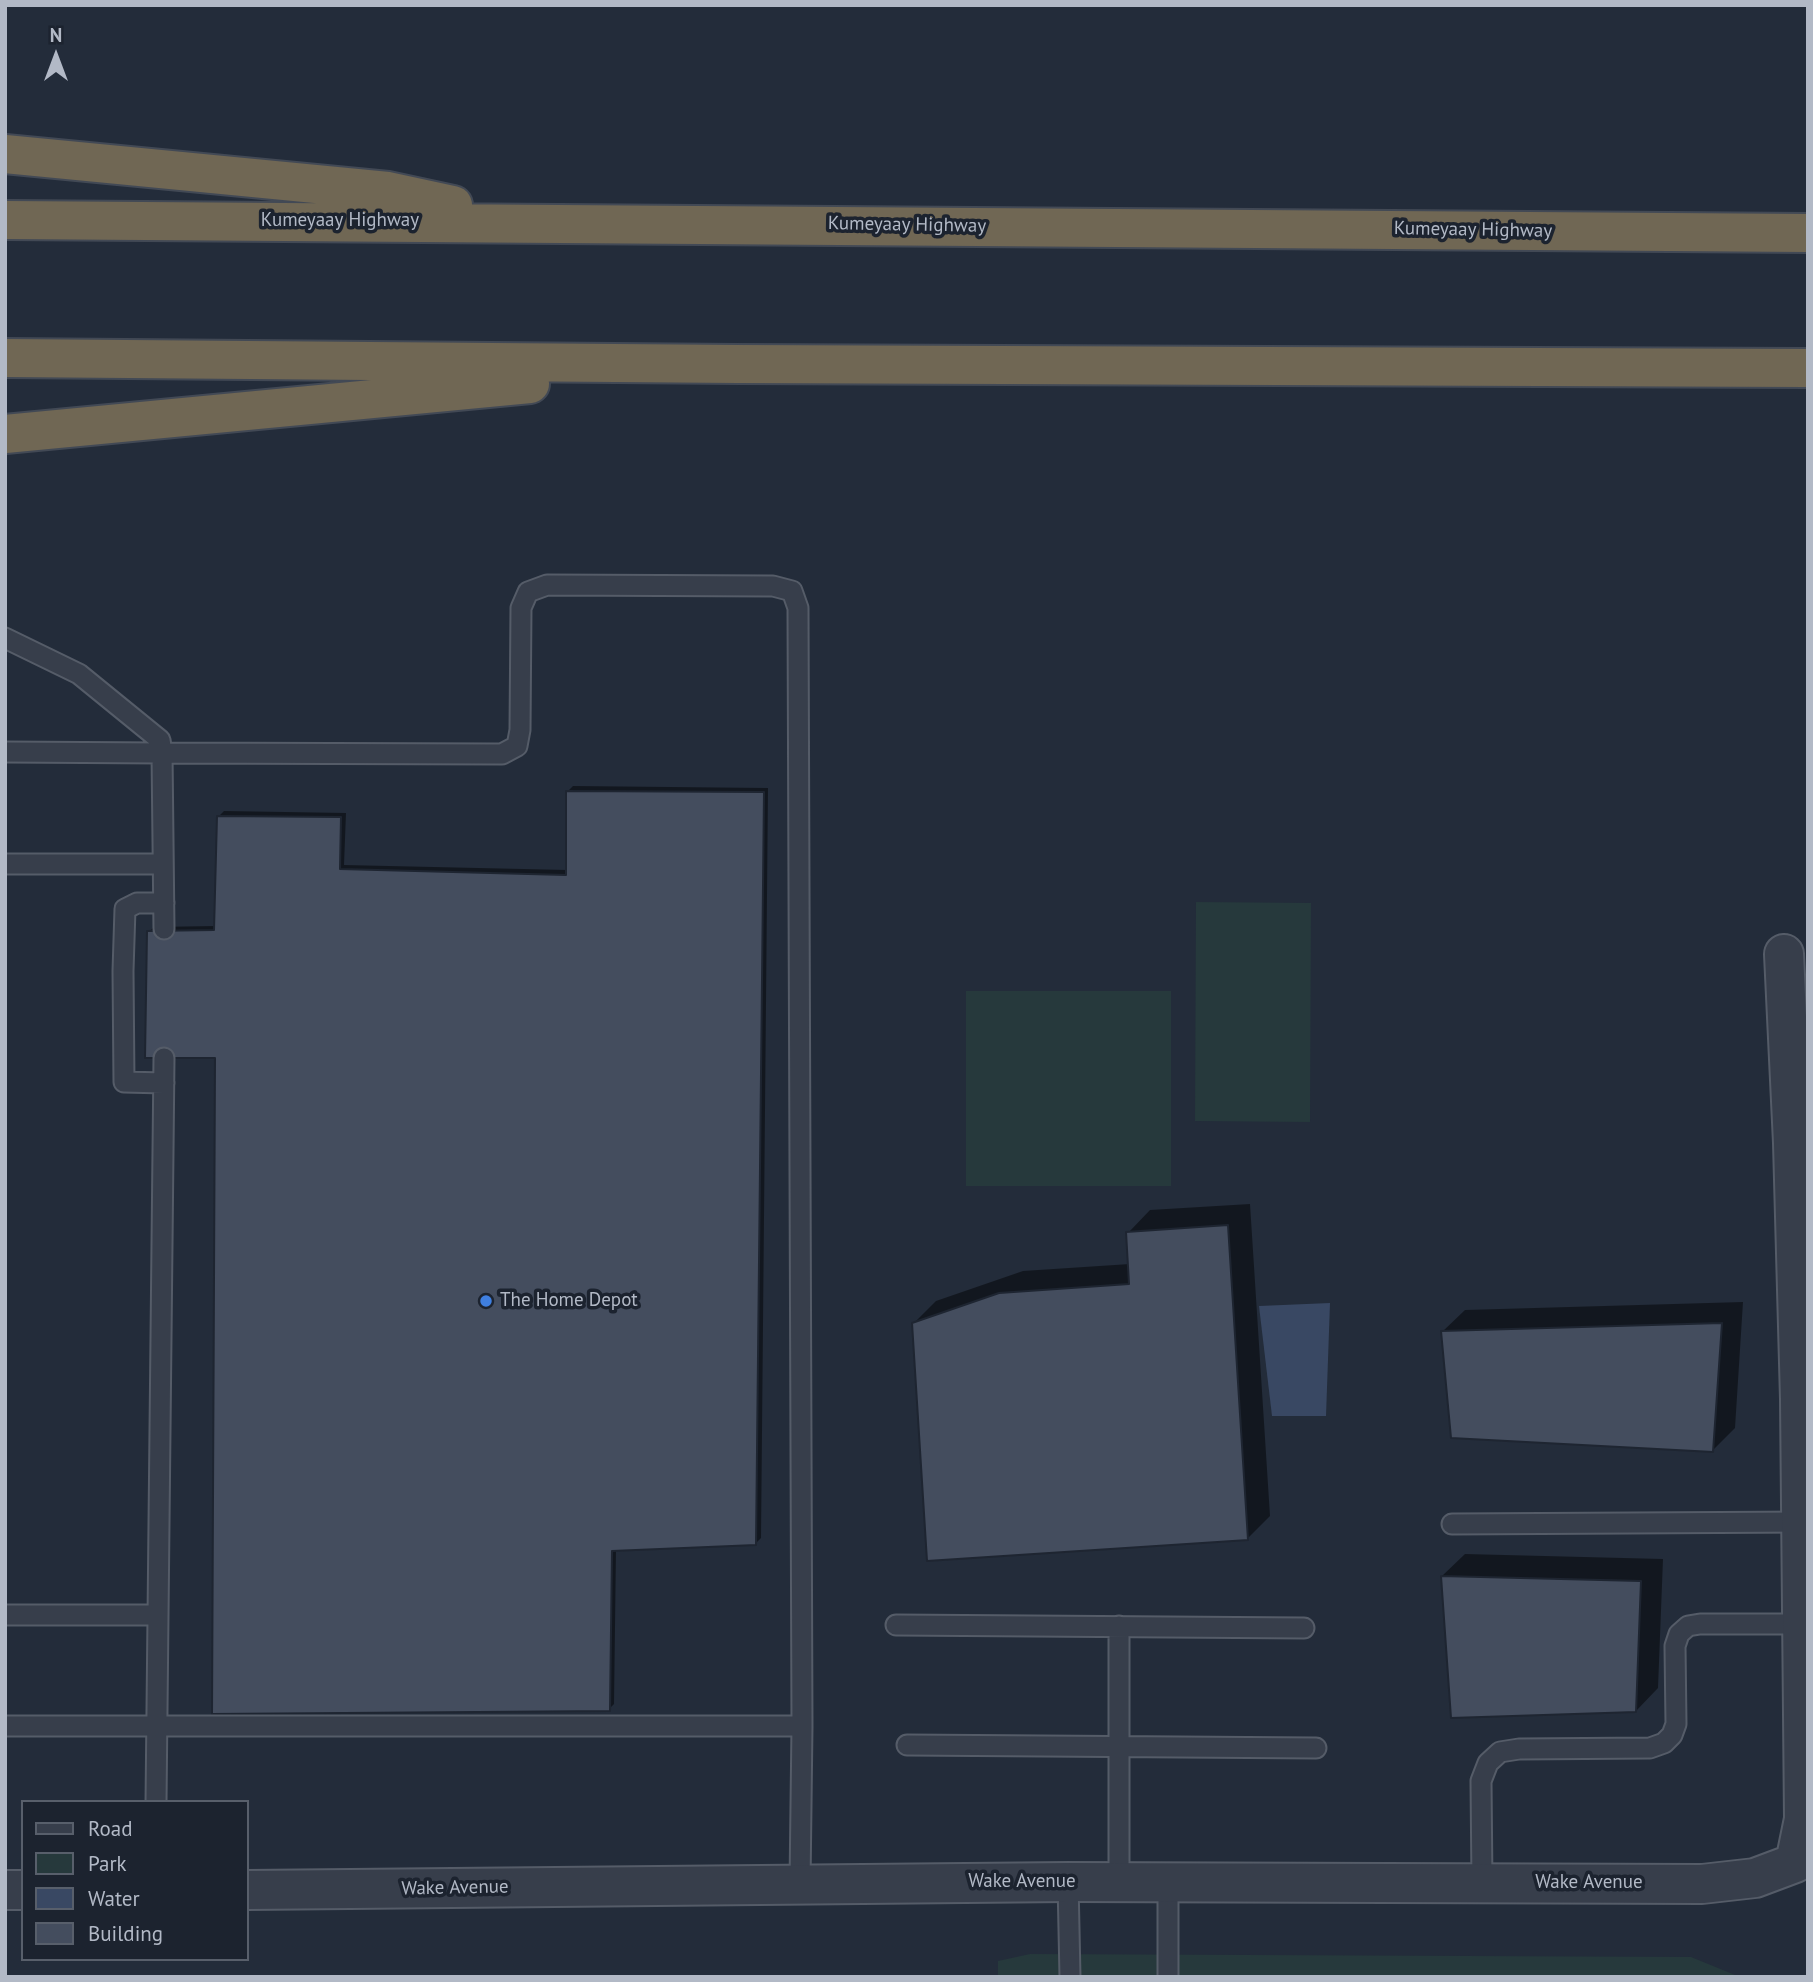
<!DOCTYPE html>
<style>
body{margin:0}
#map{position:relative;width:1813px;height:1982px;overflow:hidden;background:#232c3a;font-family:"PT Sans",sans-serif}
canvas{display:block}
.frame{position:absolute;inset:0;border:7px solid #b2b9c6;pointer-events:none}
.legend{position:absolute;left:21px;top:1800px;width:228px;height:161px;box-sizing:border-box;background:#1c232f;border:2px solid #585f6b;margin:0;padding:9px 12px;list-style:none;font-size:21px;color:#b2b9c6}
.legend li{display:flex;align-items:center;gap:14px;height:35px}
.legend b{width:35px;border:2px solid #585f6b}
.north{position:absolute;left:21px;top:21px;width:70px;height:70px;-webkit-text-stroke:5px #1c232f;paint-order:stroke;rotate:0deg;font-size:19px;font-weight:700;line-height:28px;text-align:center;color:#b2b9c6}
.north::after{content:'';display:block;margin:auto;width:24px;height:32px;background:#b2b9c6;clip-path:polygon(50% 0,100% 100%,50% 72%,0 100%)}
</style>
<div id="map">
<canvas width="1813" height="1982"></canvas>
<div class="frame"></div>
<ul class="legend">
<li><b style="height:9px;background:#373e4b"></b>Road</li>
<li><b style="height:19px;background:#26393c"></b>Park</li>
<li><b style="height:19px;background:#394863"></b>Water</li>
<li><b style="height:19px;background:#444d5e"></b>Building</li>
</ul>
<div class="north">N</div>
</div>
<script>
const ctx = document.querySelector('canvas').getContext('2d');
ctx.lineJoin = 'round';
function fillPath(path, color) { ctx.fillStyle = color; ctx.fill(path, 'evenodd'); }
const poly = rows => new Path2D(rows.map(r => 'M' + r).join(''));
function stroke(path, color, width, dash) { ctx.strokeStyle = color; ctx.lineWidth = width; ctx.lineCap = dash ? 'butt' : 'round'; ctx.setLineDash(dash || []); ctx.stroke(path); }
function drawText(font, color, halo, rows, align = 'center') {
  ctx.font = font + ' "PT Sans",sans-serif'; ctx.lineWidth = 7; ctx.setLineDash([]); ctx.textBaseline = 'middle'; ctx.strokeStyle = halo; ctx.fillStyle = color; for (const [text, x, y, turn = 0] of rows) {
    ctx.save(); ctx.translate(x, y); ctx.rotate((+turn || 0) * Math.PI / 180); ctx.textAlign = isNaN(turn) ? turn : align; if (halo) ctx.strokeText(text, 0, 0); ctx.fillText(text, 0, 0); ctx.restore();
  }
}
fillPath(poly([
 [1196,902,1311,903,1310,1122,1195,1121],
 [966,991,1171,991,1171,1186,966,1186],
 [1030,1954,1691,1957,1740,1977,998,1977,998,1961]
]), '#26393c');
fillPath(poly([
 [1330,1303,1326,1416,1272,1416,1259,1306]
]), '#394863');
fillPath(poly([
 [573,786,768,788,761,1538,756,1543,616,1549,614,1704,609,1709,216,1056,149,932,154,927,216,926,219,816,224,811,346,813,344,865,568,870,568,791],
 [1250,1204,1270,1516,1247,1539,913,1324,936,1301,1023,1271,1130,1264,1128,1233,1150,1210],
 [1743,1302,1735,1428,1713,1450,1442,1332,1465,1310],
 [1465,1554,1663,1559,1658,1688,1636,1711,1442,1576]
]), '#0007');
const building = poly([
 [566,791,764,792,756,1545,612,1551,610,1711,212,1714,215,1058,145,1058,147,931,214,930,217,816,341,817,340,869,566,875,566,791],
 [1228,1225,1248,1540,927,1561,912,1323,999,1293,1129,1284,1126,1232,1228,1225],
 [1722,1323,1713,1452,1451,1438,1441,1331,1722,1323],
 [1441,1576,1641,1581,1636,1712,1451,1718,1441,1576]
]);
fillPath(building, '#444d5e');
stroke(building, '#1e2531', 2);
const lane = poly([
 [5,638,79,674,160,740,162,753,5,752],
 [5,864,163,864],
 [164,903,137,903,125,909,123,971,124,1082,164,1083],
 [164,929,162,753,502,754,517,746,520,730,521,608,528,592,547,585,773,586,792,591,798,608,802,1726,800,1884],
 [1452,1524,1807,1522],
 [5,1615,158,1615],
 [896,1625,1304,1628],
 [1119,1626,1119,1882],
 [5,1726,802,1726],
 [907,1745,1316,1748],
 [156,1802,164,1058],
 [1068,1882,1070,1977],
 [1168,1883,1168,1977],
 [1482,1883,1481,1781,1488,1763,1500,1752,1519,1749,1650,1748,1664,1743,1672,1735,1676,1724,1675,1646,1679,1634,1688,1626,1700,1624,1801,1624]
]);
const street = poly([
 [5,1890,23,1890],
 [247,1890,1068,1882,1702,1884,1755,1878,1795,1863,1804,1819,1800,1399,1793,1143,1784,954]
]);
const highway = poly([
 [5,154,388,191,453,205],
 [5,220,1808,233],
 [5,358,738,364,1808,368],
 [5,434,530,384]
]);
stroke(lane, '#555c68', 23);
stroke(street, '#555c68', 42);
stroke(highway, '#424955', 42);
stroke(lane, '#373e4b', 19);
stroke(street, '#373e4b', 38);
stroke(highway, '#706754', 38);
for (const [x, y, r, color] of [
 [486,1301,7,"#3f7fe0"]
]) { const dot = new Path2D(); dot.arc(x, y, r, 0, 2 * Math.PI); ctx.fillStyle = color; ctx.fill(dot); stroke(dot, '#1c232f', 2.5); }
drawText('19px', '#b2b9c6', '#1c232f', [
 ["Kumeyaay Highway",340,221],
 ["Kumeyaay Highway",907,225,1],
 ["Kumeyaay Highway",1473,230,1],
 ["Wake Avenue",1022,1882],
 ["Wake Avenue",1589,1883],
 ["Wake Avenue",455,1888,-1]
]);
drawText('19px', '#b2b9c6', '#1c232f', [
 ["The Home Depot",500,1301]
], 'left');
</script>
